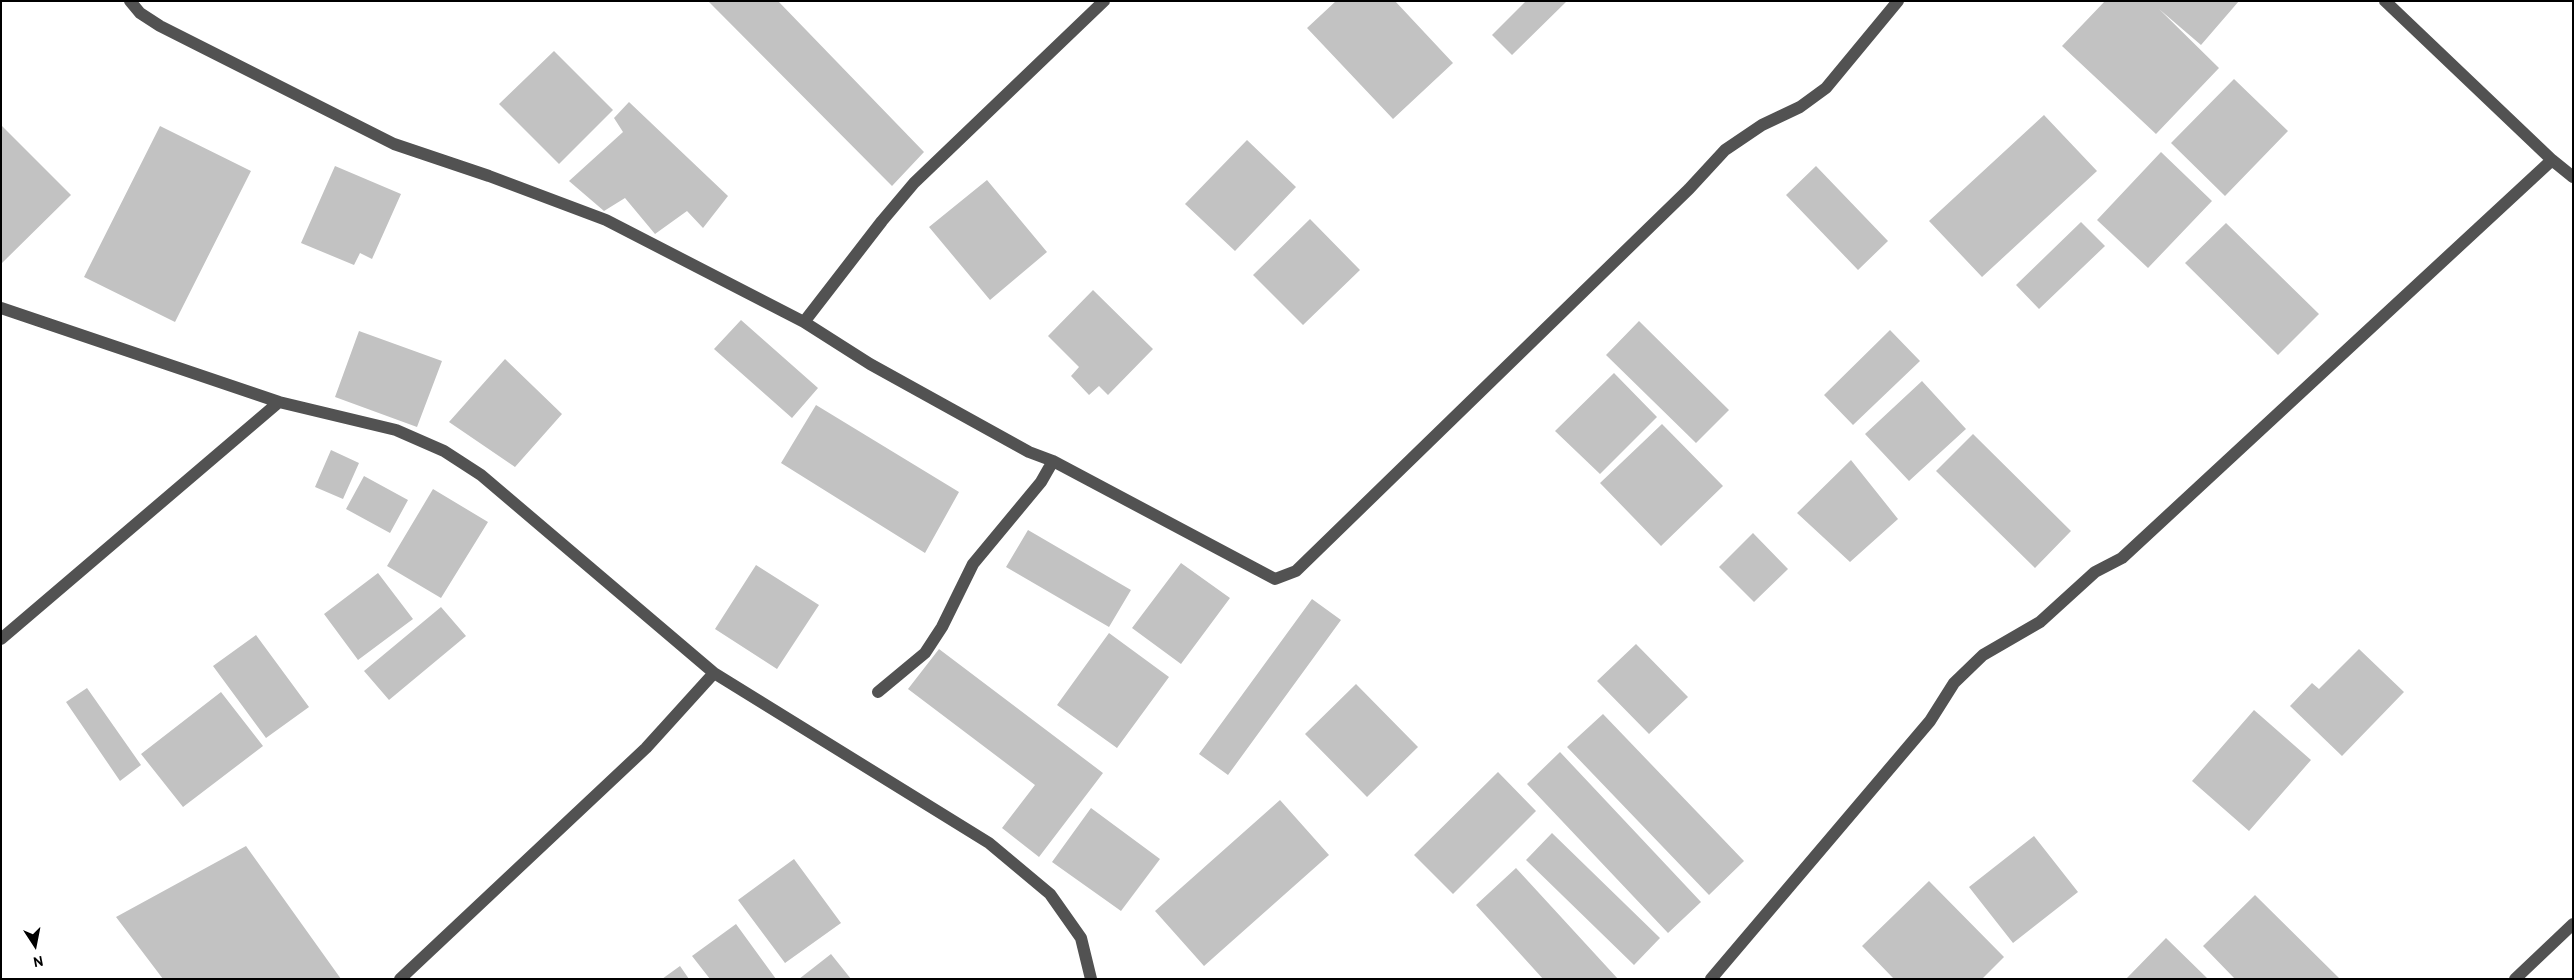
<!DOCTYPE html>
<style>
body{margin:0}
#map{position:relative;width:2574px;height:980px;overflow:hidden;background:#fff;font-family:Overpass,sans-serif}
canvas{display:block}
.frame{position:absolute;inset:0;border:2px solid #000;pointer-events:none}
.north{position:absolute;left:10px;top:920px;width:50px;height:50px;-webkit-text-stroke:4px #fff;paint-order:stroke;rotate:169deg;font-size:14px;font-weight:700;line-height:20px;text-align:center;color:#000}
.north::after{content:'';display:block;margin:auto;width:18px;height:22px;background:#000;clip-path:polygon(50% 0,100% 100%,50% 72%,0 100%)}
</style>
<div id="map">
<canvas width="2574" height="980"></canvas>
<div class="frame"></div>
<div class="north">N</div>
</div>
<script>
const ctx = document.querySelector('canvas').getContext('2d');
ctx.lineJoin = 'round';
function fillPath(path, color) { ctx.fillStyle = color; ctx.fill(path, 'evenodd'); }
const poly = rows => new Path2D(rows.map(r => 'M' + r).join(''));
function stroke(path, color, width, dash) { ctx.strokeStyle = color; ctx.lineWidth = width; ctx.lineCap = dash ? 'butt' : 'round'; ctx.setLineDash(dash || []); ctx.stroke(path); }
fillPath(poly([
 [708,1,778,1,924,152,892,186],
 [1336,1,1395,1,1453,63,1393,119,1307,28],
 [1526,1,1567,1,1512,55,1492,35],
 [2105,1,2239,1,2201,45,2159,9,2219,68,2156,134,2062,46],
 [554,51,613,110,559,164,499,104],
 [2234,79,2288,131,2225,196,2171,143],
 [629,102,728,196,703,228,687,211,655,234,625,198,604,211,569,181,623,132,614,118],
 [2044,115,2097,171,1982,277,1929,221],
 [1,125,71,195,1,264],
 [160,126,251,171,175,322,84,277],
 [1247,140,1296,187,1235,251,1185,204],
 [2161,152,2212,201,2148,268,2097,220],
 [335,166,401,194,372,259,360,253,354,265,301,243],
 [1816,166,1888,241,1858,270,1786,195],
 [987,180,1047,252,990,300,929,227],
 [1310,219,1360,270,1303,325,1253,275],
 [2081,222,2105,246,2039,309,2016,285],
 [2226,223,2319,314,2278,355,2185,263],
 [1093,290,1153,349,1108,395,1099,386,1089,395,1071,376,1079,367,1048,336],
 [741,320,818,388,792,418,714,349],
 [1639,321,1729,410,1696,443,1606,355],
 [1890,330,1920,361,1853,425,1824,395],
 [359,331,442,361,417,427,335,397],
 [505,359,562,414,515,467,449,422],
 [1614,373,1657,417,1600,474,1555,431],
 [1922,381,1966,429,1909,481,1865,434],
 [816,405,959,492,925,553,781,463],
 [1662,424,1723,486,1661,546,1600,483],
 [1973,434,2071,531,2035,568,1936,471],
 [331,450,359,463,343,499,315,487],
 [1851,460,1898,519,1850,562,1797,513],
 [364,476,408,500,390,533,346,509],
 [433,489,488,522,441,598,387,566],
 [1028,530,1131,590,1109,627,1006,567],
 [1753,533,1788,569,1754,602,1719,567],
 [1181,563,1230,598,1181,664,1132,628],
 [756,565,819,605,777,669,715,629],
 [378,573,413,619,358,660,324,614],
 [1312,599,1341,620,1228,775,1199,754],
 [441,607,466,636,389,700,364,671],
 [1109,633,1169,677,1117,748,1057,705],
 [256,635,309,707,266,738,213,666],
 [1636,644,1688,697,1649,734,1597,681],
 [939,649,1103,773,1039,857,1002,828,1035,785,908,689],
 [2359,649,2404,692,2342,756,2290,706,2312,683,2319,689],
 [1356,684,1418,747,1367,797,1305,734],
 [87,688,141,765,120,781,66,702],
 [221,692,263,746,183,807,141,754],
 [2254,710,2311,760,2249,831,2192,781],
 [1603,714,1744,861,1709,895,1567,747],
 [1560,752,1701,902,1668,933,1527,784],
 [1498,772,1536,811,1453,894,1414,855],
 [1280,800,1329,855,1204,966,1155,911],
 [1091,808,1160,859,1121,911,1052,862],
 [1552,833,1660,938,1634,965,1526,860],
 [2034,836,2078,892,2013,943,1969,887],
 [246,846,341,979,163,979,116,917],
 [794,859,841,923,785,963,738,900],
 [1516,868,1618,979,1543,979,1476,905],
 [1929,881,2004,957,1982,979,1894,979,1862,946],
 [2255,895,2340,979,2235,979,2203,946],
 [736,924,776,979,710,979,692,956],
 [2166,938,2208,979,2126,979],
 [831,954,851,979,799,979],
 [680,966,689,979,662,979]
]), '#c2c2c2');
stroke(poly([
 [130,1,140,13,160,26,394,144,489,176,606,220,804,322,870,364,1029,452,1053,461,1275,579,1296,571,1689,189,1725,150,1762,125,1800,107,1826,88,1898,1],
 [2385,1,2552,160,2573,177],
 [1,308,279,402,396,430,444,451,481,475,714,673,989,843,1050,894,1081,938,1091,979],
 [804,322,882,221,914,183,1104,1],
 [1,639,279,402],
 [878,692,925,653,942,627,973,564,1041,482,1053,461],
 [400,979,646,748,714,673],
 [1711,979,1930,721,1954,683,1983,655,2040,622,2095,572,2122,558,2552,160],
 [2515,979,2573,924]
]), '#525252', 12);
</script>
